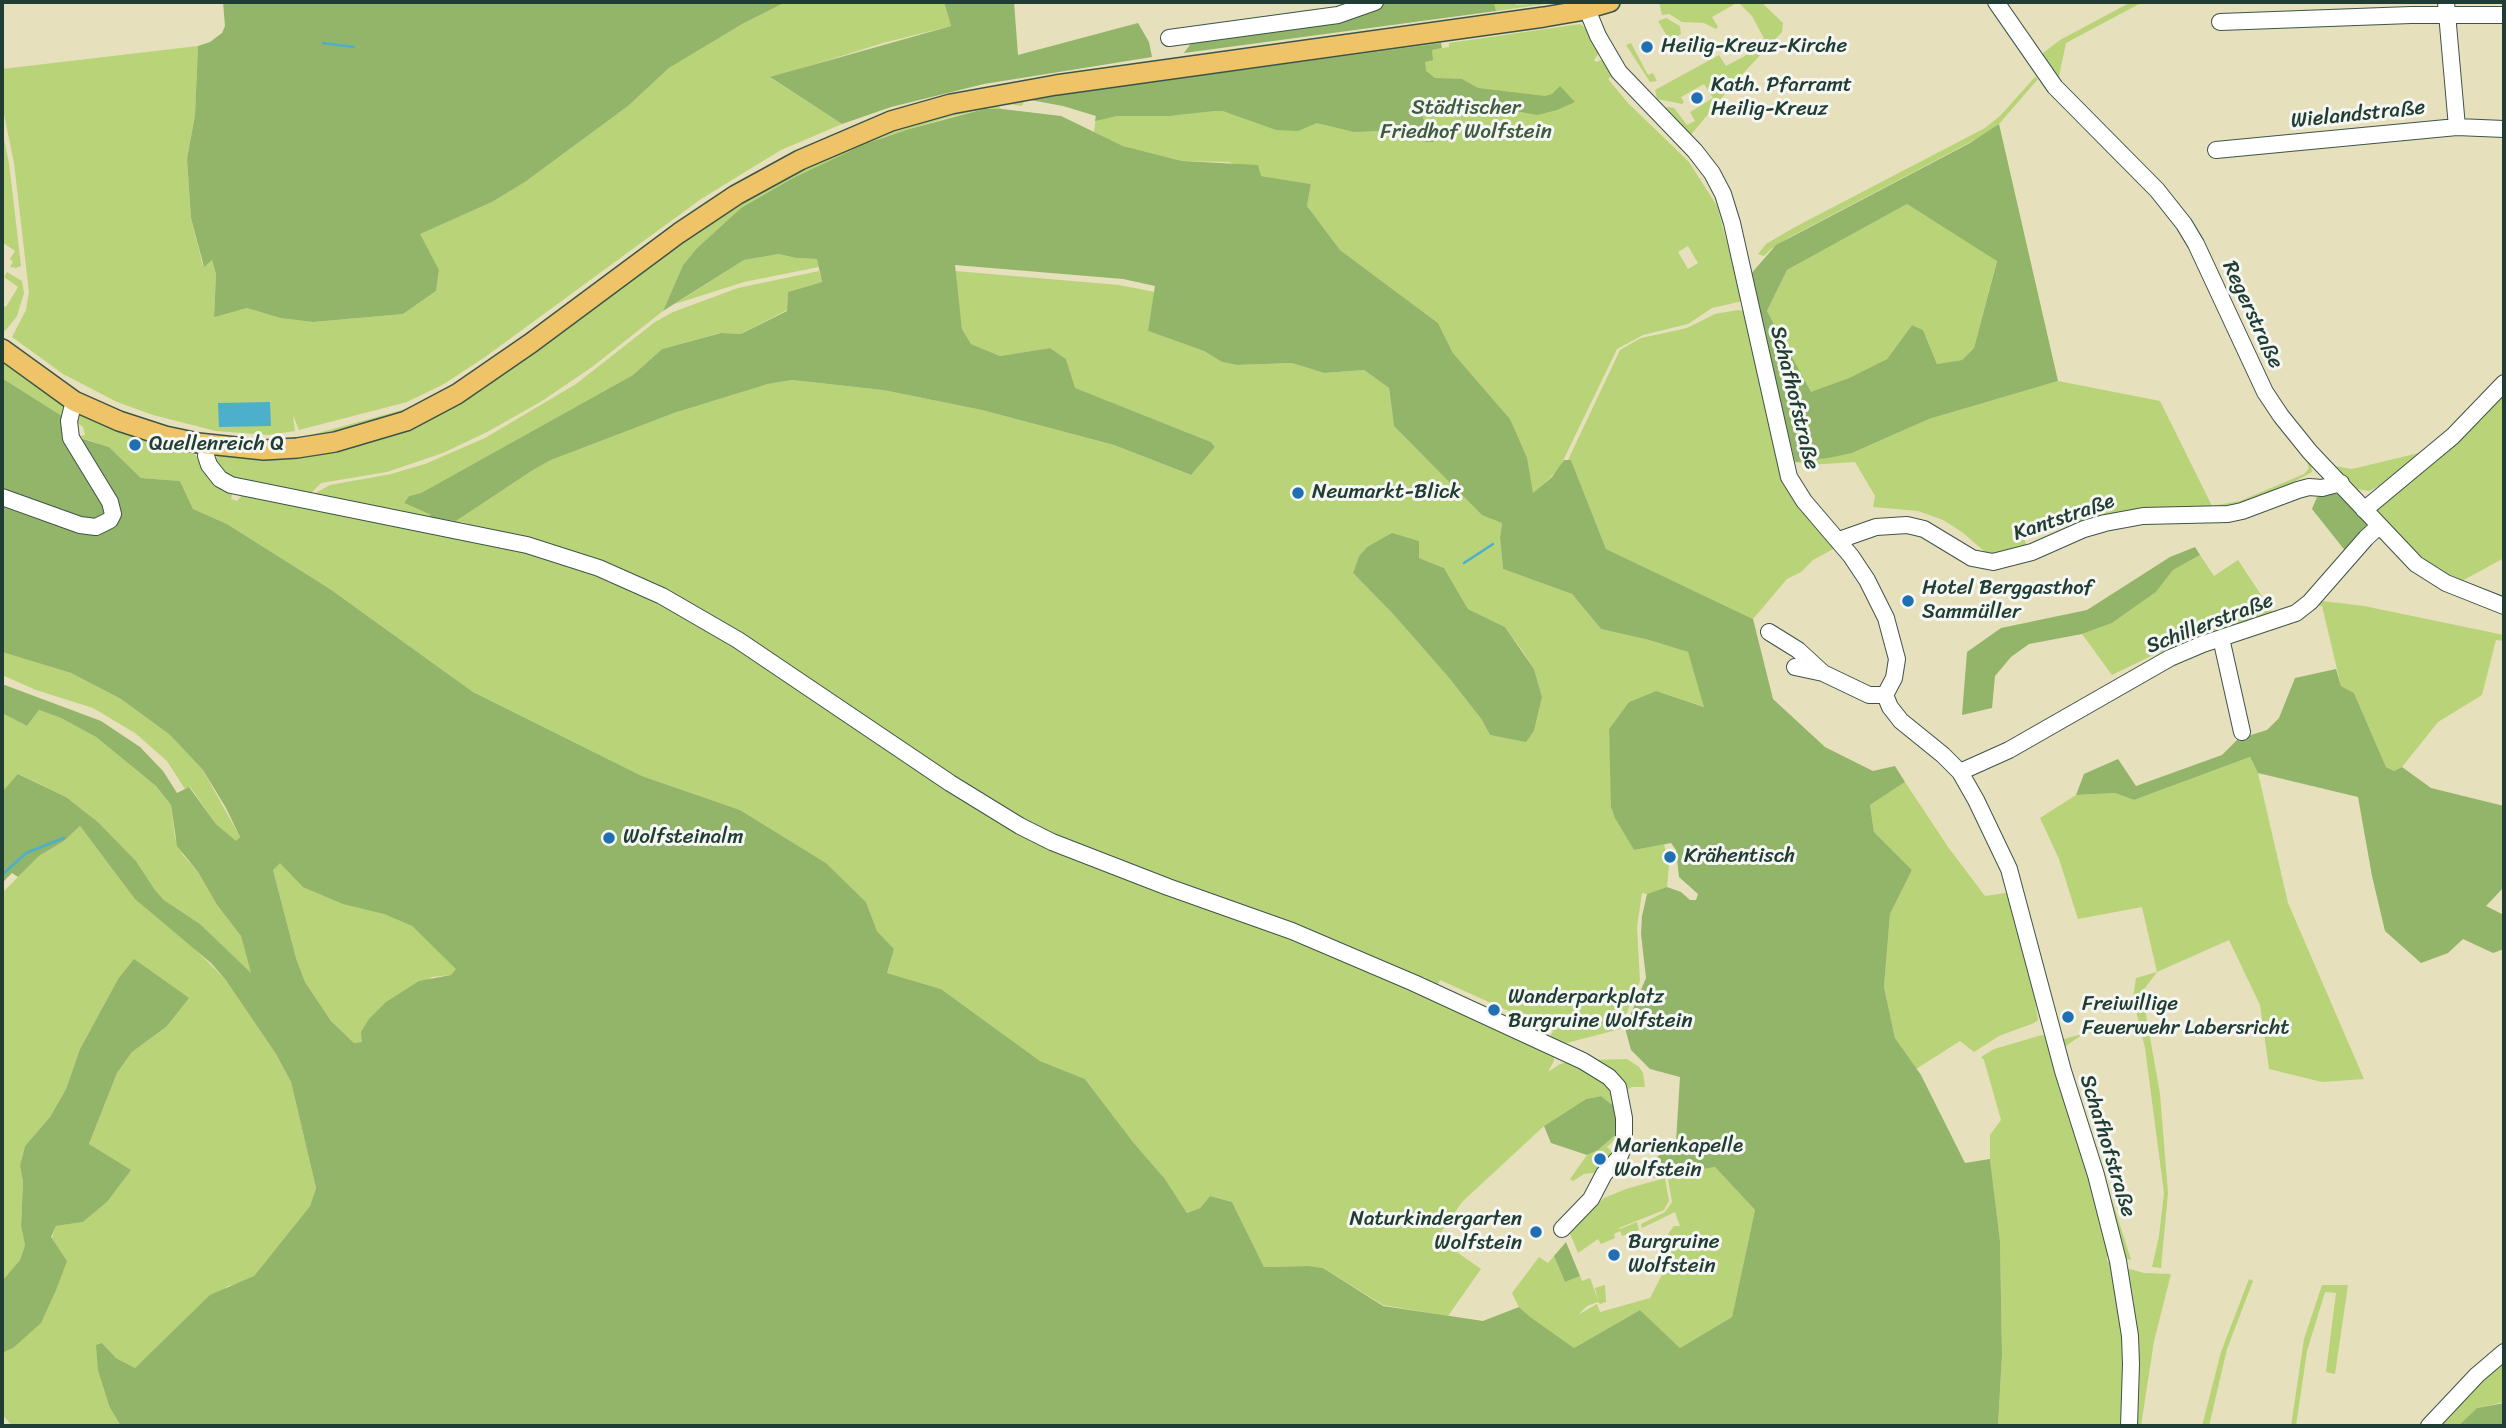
<!DOCTYPE html>
<meta charset="utf-8">
<style>
body{margin:0}
#map{position:relative;width:2506px;height:1428px;overflow:hidden;background:#e6e0bc;font-family:Sriracha,sans-serif}
canvas{display:block}
.frame{position:absolute;inset:0;border:4px solid #1f3d34;pointer-events:none}
</style>
<div id="map">
<canvas width="2506" height="1428"></canvas>
<div class="frame"></div>
</div>
<script>
const ctx = document.querySelector('canvas').getContext('2d');
ctx.lineJoin = 'round';
function fillPath(path, color) { ctx.fillStyle = color; ctx.fill(path, 'evenodd'); }
const poly = rows => new Path2D(rows.map(r => 'M' + r).join(''));
function stroke(path, color, width, dash) { ctx.strokeStyle = color; ctx.lineWidth = width; ctx.lineCap = dash ? 'butt' : 'round'; ctx.setLineDash(dash || []); ctx.stroke(path); }
function drawText(font, color, halo, rows, align = 'center') {
  ctx.font = font + ' Sriracha,sans-serif'; ctx.lineWidth = 6; ctx.setLineDash([]); ctx.textBaseline = 'middle'; ctx.strokeStyle = halo; ctx.fillStyle = color; for (const [text, x, y, turn = 0] of rows) {
    ctx.save(); ctx.translate(x, y); ctx.rotate((+turn || 0) * Math.PI / 180); ctx.textAlign = isNaN(turn) ? turn : align; if (halo) ctx.strokeText(text, 0, 0); ctx.fillText(text, 0, 0); ctx.restore();
  }
}
fillPath(poly([
 [786,2,944,2,951,26,883,43,771,78,842,124,781,150,701,199,485,357,444,384,407,402,299,430,293,415,295,431,268,435,216,431,153,415,117,402,63,374,12,337,26,310,29,292,14,163,2,105,2,69,198,46,195,115,187,159,191,218,203,266,212,259,216,274,214,316,247,308,280,318,313,322,403,314,436,291,439,270,419,234,492,202,525,182,628,106,669,68,744,23],
 [1494,2,1515,2,1516,5,1560,2,1496,11],
 [1659,2,1735,2,1733,5,1712,17,1718,27,1716,29,1704,23,1682,22,1669,14,1662,15],
 [1741,2,1761,2,1783,23,1782,32,1734,83,1689,137,1659,109,1669,107,1674,108,1687,125,1695,121,1690,112,1713,98,1704,84,1681,97,1684,102,1682,104,1657,99,1655,90,1719,55,1726,66,1767,44,1752,16,1739,3],
 [2131,2,2149,2,2139,4,2066,43,2058,81,2039,56,2060,40],
 [1666,18,1680,26,1681,34,1670,41,1658,21],
 [1580,24,1587,29,1599,53,1594,60,1596,62,1601,60,1605,62,1613,74,1608,79,1627,102,1689,162,1717,206,1743,301,1712,308,1688,324,1643,335,1617,349,1559,469,1533,494,1510,419,1453,353,1438,323,1340,250,1307,206,1311,184,1261,176,1229,162,1182,161,1123,146,1094,132,1096,116,1345,62,1449,47,1449,43],
 [1688,246,1698,263,1688,269,1678,252],
 [1440,40,1441,43,1025,99,1022,106,1003,103,1002,99],
 [1631,43,1648,75,1653,73,1657,81,1650,82,1626,45],
 [2035,77,2038,79,1999,124,1982,136,1790,237,1771,249,1764,256,1758,254,1766,244,1795,227,1985,128,2001,115],
 [990,102,1002,109,984,109,950,117,884,137,791,179,741,208,697,248,683,265,663,311,592,367,542,401,489,431,443,453,387,472,321,483,309,495,225,477,215,459,218,455,370,439,737,202,857,140],
 [2,130,9,163,21,266,16,268,10,267,13,262,10,259,15,251,2,242],
 [1907,204,1997,260,1974,348,1962,360,1937,364,1923,330,1912,325,1887,359,1849,378,1811,393,1767,311,1787,270],
 [779,254,796,258,817,259,819,267,744,282,675,304,744,260],
 [819,271,822,282,788,292,787,310,741,334,720,333,662,349,633,375,421,493,409,496,404,503,429,514,432,518,456,521,533,470,551,460,674,413,768,384,792,380,883,390,982,410,1114,445,1190,475,1215,447,1211,442,1074,388,1066,359,1050,348,1000,356,971,344,962,329,955,271,1119,285,1155,292,1148,331,1204,351,1222,362,1237,365,1292,363,1324,373,1364,370,1389,388,1394,426,1482,514,1502,523,1500,537,1503,569,1572,594,1601,629,1649,640,1688,652,1705,707,1656,691,1629,702,1609,729,1612,811,1634,850,1664,844,1669,864,1667,887,1647,894,1642,893,1637,927,1640,981,1620,1029,1559,1045,1548,1041,1553,1031,1440,980,1435,989,1428,985,1425,977,1413,978,1409,988,1554,1054,1554,1061,1548,1072,1560,1064,1569,1062,1589,1071,1612,1088,1619,1105,1611,1104,1601,1096,1586,1099,1544,1126,1462,1202,1437,1238,1481,1269,1448,1316,1383,1305,1323,1268,1309,1266,1264,1267,1232,1202,1210,1196,1200,1208,1187,1213,1165,1179,1133,1142,1085,1079,1040,1061,941,989,887,973,894,949,877,931,866,902,826,863,740,810,642,776,473,692,330,589,227,524,193,509,180,481,141,478,109,447,73,435,79,433,80,436,85,435,83,427,76,422,76,418,82,414,89,415,122,431,160,443,192,450,210,476,223,488,233,492,231,499,237,501,242,495,458,538,469,529,468,524,462,522,451,525,319,500,316,493,330,485,391,474,425,464,485,438,576,384,655,322,673,312,738,288],
 [1392,534,1419,541,1419,558,1444,568,1468,609,1505,627,1524,653,1534,669,1542,697,1534,731,1526,741,1490,735,1482,720,1450,679,1394,615,1353,573,1359,556,1367,547],
 [7,272,22,281,24,293,17,316,6,330,3,332,2,305,6,307,18,287,4,277],
 [1738,310,1745,311,1781,463,1835,548,1813,560,1801,572,1787,579,1753,619,1606,549,1571,460,1568,460,1620,350,1641,338,1687,328,1715,314],
 [501,357,422,406,347,432,300,438,413,407,442,393],
 [2,359,62,402,65,418,2,378],
 [2058,381,2160,401,2212,506,2240,501,2304,474,2309,468,2305,457,2311,465,2312,472,2283,488,2235,506,2078,526,2074,519,2024,538,2027,548,1997,555,1979,554,1984,551,1962,532,1943,520,1918,511,1873,507,1875,496,1855,462,1809,465,1795,462,1852,453,1929,419],
 [2504,389,2504,558,2460,582,2422,563,2376,510],
 [2423,452,2388,481,2369,491,2357,489,2335,466,2352,469],
 [2200,555,2214,576,2238,560,2273,613,2218,629,2151,656,2112,675,2082,634,2112,623,2156,592,2173,570],
 [2322,601,2364,606,2504,635,2504,641,2496,640,2482,695,2438,722,2402,767,2394,771,2386,767,2354,693,2341,686,2322,606,2316,605],
 [2,652,71,673,121,699,170,735,203,770,240,837,236,842,216,824,190,787,185,789,167,761,135,733,93,708,36,690,2,675],
 [39,710,61,718,96,737,156,786,171,805,175,838,183,855,198,872,217,905,241,936,252,975,200,924,164,900,155,890,136,861,98,822,66,797,19,774,2,792,2,713,27,726],
 [2250,757,2258,773,2288,903,2364,1079,2322,1082,2269,1069,2260,1005,2229,940,2157,972,2142,992,2160,1094,2168,1193,2161,1268,2152,1267,2159,1236,2164,1193,2145,1048,2133,998,2136,978,2157,972,2142,907,2078,919,2059,859,2040,818,2076,795,2115,793,2134,800],
 [1905,782,1948,847,1985,896,2012,892,2039,998,2035,999,2038,1020,2034,1023,1999,1036,1974,1052,1960,1041,1916,1069,1895,1038,1884,987,1890,914,1912,870,1874,832,1870,805],
 [80,826,106,860,225,979,276,1054,291,1082,316,1188,310,1206,254,1276,242,1283,228,1286,171,1334,135,1368,116,1358,102,1343,110,1408,121,1426,12,1426,2,1414,2,1353,13,1348,56,1226,83,1222,107,1202,130,1170,89,1144,117,1073,132,1052,166,1027,118,979,80,1049,66,1089,50,1117,25,1146,20,1166,23,1182,21,1226,25,1245,20,1260,2,1281,2,893,39,856,64,841],
 [279,862,384,914,412,926,457,969,451,975,432,977,362,1042,354,1043,331,1021,305,982,296,958,273,870],
 [2083,1034,2066,1046,2065,1050,2131,1260,2124,1258,2060,1040],
 [2042,1035,2046,1036,2112,1252,2107,1257,2107,1261,2114,1264,2126,1347,2124,1426,1998,1426,2002,1355,2000,1241,1990,1159,1990,1135,2001,1120,1984,1060,1981,1057,1994,1049],
 [1627,1059,1639,1067,1643,1073,1645,1087,1632,1087,1624,1091,1593,1060],
 [1620,1131,1620,1145,1613,1141,1607,1147,1617,1156,1600,1172,1584,1174,1573,1181,1570,1179,1587,1155,1598,1150],
 [1715,1167,1755,1210,1732,1317,1680,1348,1640,1310,1574,1348,1529,1317,1519,1307,1512,1293,1539,1257,1548,1263,1554,1256,1565,1282,1580,1276,1582,1281,1590,1278,1598,1300,1595,1288,1605,1285,1606,1302,1600,1304,1598,1302,1587,1306,1578,1315,1597,1304,1600,1312,1650,1298,1667,1265,1669,1250,1668,1234,1674,1226,1680,1226,1675,1212,1642,1228,1641,1224,1665,1212,1672,1202,1667,1174],
 [1665,1178,1669,1201,1664,1210,1619,1228,1620,1229,1637,1222,1639,1230,1622,1236,1620,1231,1614,1234,1615,1238,1601,1244,1598,1239,1578,1253,1569,1231,1604,1198,1626,1189],
 [2126,1268,2144,1273,2171,1274,2154,1341,2141,1426,2134,1426],
 [2249,1279,2253,1281,2227,1349,2209,1426,2202,1426,2221,1352],
 [2322,1285,2348,1285,2335,1374,2326,1372,2336,1293,2325,1292,2307,1351,2296,1426,2291,1426,2304,1339],
 [2504,1359,2504,1402,2477,1408,2458,1426,2435,1426]
]), '#b9d379');
fillPath(poly([
 [223,2,786,2,744,23,669,68,628,106,525,182,492,202,420,234,439,270,436,291,403,314,313,322,280,318,247,308,214,317,216,274,212,260,204,267,191,218,187,159,195,115,198,46,210,42,222,33,225,26],
 [944,2,1014,2,1018,55,1138,23,1149,42,1152,57,984,84,891,107,842,124,770,77,951,26],
 [1385,2,1494,2,1496,11,1184,53,1194,39,1377,7],
 [1441,43,1442,48,1432,50,1433,60,1425,62,1426,71,1435,78,1462,79,1478,88,1545,96,1552,94,1560,86,1575,102,1557,110,1537,115,1475,103,1422,106,1423,119,1440,127,1440,137,1433,142,1426,142,1395,130,1354,132,1317,123,1298,131,1276,130,1223,111,1214,111,1168,116,1117,116,1095,121,1096,116,1063,106,1025,99],
 [984,109,1002,109,1061,116,1123,146,1182,161,1258,165,1261,176,1311,184,1307,206,1340,250,1438,323,1453,353,1510,419,1527,458,1533,493,1552,477,1564,460,1571,460,1606,549,1753,619,1773,699,1825,747,1873,771,1895,766,1905,782,1870,805,1874,832,1912,870,1890,914,1884,987,1895,1038,1921,1075,1965,1163,1990,1159,2000,1241,2002,1355,1998,1426,121,1426,110,1408,98,1370,96,1345,102,1343,116,1358,135,1368,210,1295,254,1276,310,1206,316,1188,291,1082,276,1054,225,979,211,963,135,899,80,826,64,841,39,856,18,877,12,873,2,883,2,792,18,774,66,797,98,822,136,861,155,890,164,900,200,924,251,973,241,936,217,905,198,872,177,846,171,805,156,786,96,737,61,718,39,710,27,726,2,713,2,684,101,721,140,747,163,771,177,793,189,787,216,824,236,841,240,837,226,808,203,770,170,735,121,699,71,673,2,652,2,378,65,418,67,434,109,447,141,478,180,481,193,509,227,524,330,589,473,692,642,776,740,810,826,863,866,902,877,931,894,949,887,973,941,989,1040,1061,1085,1079,1133,1142,1165,1179,1187,1213,1200,1208,1210,1196,1232,1202,1264,1267,1309,1266,1323,1268,1383,1306,1483,1321,1519,1307,1530,1317,1574,1348,1640,1310,1680,1348,1732,1317,1755,1210,1715,1167,1651,1178,1652,1161,1676,1142,1680,1077,1650,1069,1631,1050,1625,1028,1646,978,1641,934,1642,916,1647,894,1667,887,1681,892,1690,900,1696,900,1698,894,1679,877,1676,850,1671,843,1634,850,1615,818,1611,807,1609,729,1629,702,1656,691,1704,707,1688,652,1649,640,1601,629,1572,594,1503,569,1500,537,1502,523,1482,515,1394,426,1389,388,1364,370,1324,373,1292,363,1237,365,1222,362,1204,351,1148,331,1155,286,1123,279,955,265,962,329,971,344,1000,356,1050,348,1066,359,1075,388,1211,442,1215,447,1191,475,1114,445,982,410,883,390,792,380,768,384,674,413,551,460,533,470,456,521,432,518,429,514,404,503,409,496,421,493,633,375,662,349,721,333,741,334,787,311,788,292,822,282,817,259,796,258,779,254,744,260,663,311,683,265,697,248,741,208,791,179,865,144,906,130],
 [280,863,303,887,343,904,384,914,412,926,456,969,451,975,419,981,386,1002,369,1019,361,1032,362,1042,354,1043,331,1021,305,982,296,958,273,870],
 [1999,124,2058,381,1929,419,1852,453,1828,458,1795,462,1750,275,1776,245,1970,143],
 [1907,204,1997,261,1974,348,1962,360,1937,364,1923,330,1912,325,1887,359,1849,378,1811,392,1767,311,1787,270],
 [2331,494,2340,494,2371,525,2347,553,2312,509,2317,497],
 [1392,533,1419,541,1419,558,1444,568,1468,609,1505,627,1534,669,1542,697,1534,731,1526,742,1490,735,1482,720,1450,679,1394,615,1353,573,1359,556,1367,547],
 [2195,547,2200,555,2173,570,2156,592,2112,623,2082,634,2029,644,2011,657,1995,676,1992,708,1962,715,1967,652,2001,628,2087,610,2170,557],
 [2336,669,2341,686,2354,693,2386,767,2394,771,2402,767,2431,788,2504,806,2504,887,2486,906,2504,915,2504,949,2493,953,2463,939,2448,953,2421,963,2385,931,2372,876,2358,797,2258,773,2250,757,2134,800,2115,793,2076,795,2084,774,2118,759,2136,786,2222,755,2238,739,2267,730,2279,718,2295,678],
 [134,959,189,998,166,1027,132,1052,117,1073,89,1144,131,1170,107,1202,83,1222,56,1226,51,1237,67,1261,56,1290,41,1323,13,1348,2,1353,2,1281,20,1260,25,1245,21,1226,23,1182,20,1166,25,1146,50,1117,66,1089,80,1049,118,979],
 [1601,1096,1611,1104,1619,1105,1620,1131,1598,1150,1587,1155,1551,1143,1544,1126,1586,1099],
 [1566,1242,1580,1276,1565,1282,1554,1256],
 [2504,1403,2504,1426,2458,1426,2477,1408]
]), '#92b569');
fillPath(poly([
 [270,402,271,426,219,427,218,403]
]), '#4cafcb');
stroke(poly([
 [323,43,354,47],
 [1464,563,1493,544],
 [2,875,26,853,64,838]
]), '#4cafcb', 2.5);
const minor = poly([
 [1584,2,1598,36,1619,72,1695,151,1712,173,1723,194,1732,223,1789,477,1804,501,1851,556,1867,580,1886,618,1897,659,1894,678,1885,695,1890,707,1901,721,1943,755,1960,772,1976,800,2009,869,2063,1071,2096,1175,2118,1261,2130,1336,2131,1364,2129,1426],
 [1996,2,2055,87,2157,190,2184,224,2196,244,2265,392,2281,416,2310,452,2416,564,2446,583,2504,606],
 [2446,2,2457,127],
 [2220,22,2411,15,2504,15],
 [1169,38,1338,15,1375,2],
 [2216,150,2457,127,2504,129],
 [207,444,206,456,209,465,220,479,231,485,527,545,599,568,662,596,738,640,950,783,1020,826,1052,842,1168,887,1292,931,1414,983,1583,1061,1609,1077,1618,1087,1624,1118,1624,1145,1619,1158,1604,1174,1591,1199,1562,1229],
 [2,497,80,525,96,527,110,520,113,514,110,502,71,438,69,421,74,401],
 [2364,510,2453,436,2504,383],
 [1839,540,1876,527,1907,525,1924,529,1972,558,1993,562,2032,552,2084,529,2105,523,2143,516,2228,514,2242,511,2298,490,2309,487,2322,488,2341,483],
 [1769,632,1798,650,1823,673],
 [2221,638,2242,732],
 [1795,667,1823,673,1869,695,1885,695],
 [1960,772,2009,750,2170,658,2203,644,2296,613,2310,602,2366,538,2379,526],
 [2429,1426,2477,1375,2504,1352]
]);
const major = poly([
 [2,349,74,401,119,421,165,436,198,443,264,450,297,448,335,442,406,421,457,394,531,343,679,233,736,195,800,160,891,121,951,104,1056,85,1544,17,1579,11,1610,2]
]);
stroke(minor, '#3d5548', 18);
stroke(major, '#3d5548', 22);
stroke(minor, '#fff', 16);
stroke(major, '#efc469', 19);
for (const [x, y, r, color] of [
 [1647,47,7,"#1f6fb2"],
 [1697,98,7,"#1f6fb2"],
 [135,445,7,"#1f6fb2"],
 [1298,493,7,"#1f6fb2"],
 [1908,601,7,"#1f6fb2"],
 [609,838,7,"#1f6fb2"],
 [1670,857,7,"#1f6fb2"],
 [1494,1010,7,"#1f6fb2"],
 [2068,1017,7,"#1f6fb2"],
 [1600,1159,7,"#1f6fb2"],
 [1536,1232,7,"#1f6fb2"],
 [1614,1255,7,"#1f6fb2"]
]) { const dot = new Path2D(); dot.arc(x, y, r, 0, 2 * Math.PI); ctx.fillStyle = color; ctx.fill(dot); stroke(dot, '#f6f6f2', 2.5); }
drawText('21px', '#1f3d34', '#f6f6f2', [
 ["Heilig-Kreuz-Kirche",1661,47],
 ["Kath. Pfarramt",1711,86],
 ["Heilig-Kreuz",1711,110],
 ["Quellenreich Q",149,445],
 ["Neumarkt-Blick",1312,493],
 ["Hotel Berggasthof",1922,589],
 ["Sammüller",1922,613],
 ["Wolfsteinalm",623,838],
 ["Krähentisch",1684,857],
 ["Wanderparkplatz",1508,998],
 ["Burgruine Wolfstein",1508,1022],
 ["Freiwillige",2082,1005],
 ["Feuerwehr Labersricht",2082,1029],
 ["Marienkapelle",1614,1147],
 ["Wolfstein",1614,1171],
 ["Naturkindergarten",1522,1220,"right"],
 ["Wolfstein",1522,1244,"right"],
 ["Burgruine",1628,1243],
 ["Wolfstein",1628,1267]
], 'left');
drawText('21px', '#3e5b42', '#f6f6f2', [
 ["Städtischer",1466,109],
 ["Friedhof Wolfstein",1466,133]
]);
drawText('21px', '#1f3d34', '#f6f6f2', [
 ["Wielandstraße",2358,115,-6],
 ["Regerstraße",2252,315,65],
 ["Schafhofstraße",1794,398,76],
 ["Kantstraße",2064,518,-19],
 ["Schillerstraße",2210,624,-21],
 ["Schafhofstraße",2107,1146,73]
]);
</script>
